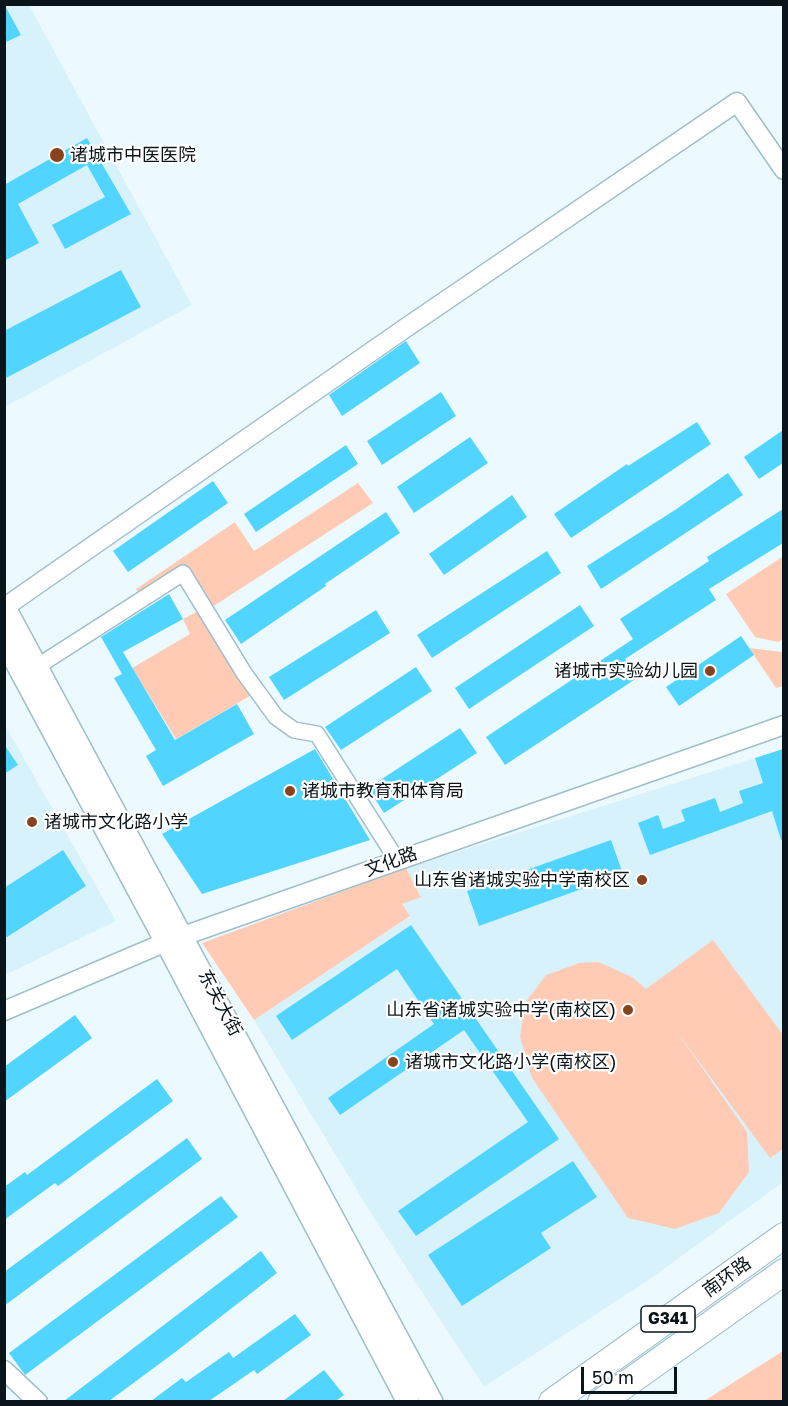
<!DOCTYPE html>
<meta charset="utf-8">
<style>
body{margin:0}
#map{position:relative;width:788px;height:1406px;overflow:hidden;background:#ecfaff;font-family:"Golos Text",sans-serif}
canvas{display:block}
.frame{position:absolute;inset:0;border:6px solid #09151a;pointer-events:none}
.scale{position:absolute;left:581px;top:1367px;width:96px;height:27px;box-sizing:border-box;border:3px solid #09151a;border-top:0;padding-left:8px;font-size:18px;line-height:21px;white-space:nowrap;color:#09151a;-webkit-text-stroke:4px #fff;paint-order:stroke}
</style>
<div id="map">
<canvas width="788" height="1406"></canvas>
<div class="frame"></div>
<div class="scale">50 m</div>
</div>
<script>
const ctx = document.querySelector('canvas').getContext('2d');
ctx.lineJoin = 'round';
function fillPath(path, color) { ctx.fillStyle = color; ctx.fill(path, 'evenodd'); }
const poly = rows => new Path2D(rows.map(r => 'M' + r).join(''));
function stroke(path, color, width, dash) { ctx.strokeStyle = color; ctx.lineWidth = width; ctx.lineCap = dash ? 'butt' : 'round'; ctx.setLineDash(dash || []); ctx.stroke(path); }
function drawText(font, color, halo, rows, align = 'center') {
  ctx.font = font + ' "Golos Text","Noto Sans SC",sans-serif'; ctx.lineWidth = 4.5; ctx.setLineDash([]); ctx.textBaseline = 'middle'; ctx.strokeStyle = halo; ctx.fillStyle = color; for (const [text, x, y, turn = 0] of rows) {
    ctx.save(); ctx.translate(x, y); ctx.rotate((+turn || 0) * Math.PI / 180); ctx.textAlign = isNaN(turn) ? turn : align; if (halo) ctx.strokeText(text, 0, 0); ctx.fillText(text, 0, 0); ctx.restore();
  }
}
fillPath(poly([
 [5,5,29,5,192,305,5,407],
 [4,723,116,921,5,975,4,975],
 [755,758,783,844,783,1182,653,1277,484,1387,372,1215,254,1020,409,917,401,904,421,896,406,868]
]), '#d8f2fb');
fillPath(poly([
 [358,483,373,503,206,611,183,573,141,599,136,589,235,522,254,551],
 [782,557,784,639,778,642,755,637,726,594],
 [198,611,250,696,176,739,132,668,190,634,183,619],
 [749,648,783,652,783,686,776,688],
 [406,868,421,897,402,904,410,916,254,1020,202,943],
 [713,940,783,1035,783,1149,770,1158,675,1029,747,1132,749,1172,719,1213,675,1229,628,1218,532,1078,520,1037,525,1003,546,975,579,963,598,962,632,977,646,989],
 [783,1351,783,1401,704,1401]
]), '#ffcbb4');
fillPath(poly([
 [4,4,21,35,4,43],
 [87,138,131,214,65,249,52,225,105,197,87,165,18,204,39,243,4,261,4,185],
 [121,270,141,307,4,379,4,331],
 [406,341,420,363,342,416,329,395],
 [441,392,456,416,382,465,367,441],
 [697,422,711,444,571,538,554,514,627,464,628,466],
 [783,430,783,463,759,479,744,457],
 [470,437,488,463,414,513,397,487],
 [346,445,358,464,256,532,244,514],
 [728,473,743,495,601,589,587,566,675,510],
 [213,481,228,503,128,572,113,551],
 [512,495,527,517,444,575,429,554],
 [783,509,783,543,709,589,716,600,625,659,637,678,505,765,486,737,633,639,620,619,709,561,707,557],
 [386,512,400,533,325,584,326,586,241,644,225,620],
 [547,551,561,573,432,658,417,635],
 [169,594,183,619,123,652,175,740,237,704,254,734,163,786,146,756,156,750,114,678,122,674,101,637],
 [580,605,594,626,469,709,455,688],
 [376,610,390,633,284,700,269,677],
 [741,636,754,655,679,706,666,687],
 [416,667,432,691,341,750,325,727],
 [460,728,477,753,384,813,368,788],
 [4,744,18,765,4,774],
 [315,749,370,840,202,894,162,834],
 [783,749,783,840,781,840,772,811,650,855,638,823,658,815,663,829,685,821,681,810,715,798,720,812,743,803,739,791,763,783,755,758],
 [611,840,623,874,479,926,467,891],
 [63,850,86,886,4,939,4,888],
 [411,925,559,1139,416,1236,398,1211,528,1122,464,1030,340,1115,328,1098,434,1024,397,969,292,1040,276,1016],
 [75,1015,92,1038,4,1102,4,1067],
 [157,1079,173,1101,58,1186,55,1183,4,1220,4,1187,25,1172,27,1175],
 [187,1138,202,1159,4,1306,4,1272],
 [573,1161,597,1197,541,1233,551,1248,462,1306,428,1255],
 [221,1196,238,1217,25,1375,9,1353],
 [261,1251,277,1273,174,1353,109,1401,64,1401],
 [295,1314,311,1335,257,1374,254,1370,209,1401,151,1401,182,1378,186,1382,229,1352,233,1358],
 [324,1370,344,1395,336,1401,283,1401]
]), '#51d5fe');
const minor = poly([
 [38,666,183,573,244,673,276,717,294,730,317,734,397,860]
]);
const tertiary = poly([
 [5,607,404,329,737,102,784,170],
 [4,1011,166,942,784,725],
 [4,1370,38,1402]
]);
const secondary = poly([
 [4,606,432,1402],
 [4,640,166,942,408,1402]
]);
const trunk = poly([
 [552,1402,784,1236],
 [601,1402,784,1272]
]);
stroke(minor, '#9ebeca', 18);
stroke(tertiary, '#9ebeca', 21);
stroke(secondary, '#9ebeca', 24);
stroke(trunk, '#9ebeca', 28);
stroke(minor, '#fff', 15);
stroke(tertiary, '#fff', 18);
stroke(secondary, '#fff', 21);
stroke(trunk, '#fff', 26);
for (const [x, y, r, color] of [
 [57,155,8,"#89421e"],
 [710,671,6,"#89421e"],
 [290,791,6,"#89421e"],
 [32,822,6,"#89421e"],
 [642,880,6,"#89421e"],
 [628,1010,6,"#89421e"],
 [393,1062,6,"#89421e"]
]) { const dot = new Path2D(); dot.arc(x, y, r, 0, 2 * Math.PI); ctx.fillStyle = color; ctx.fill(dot); stroke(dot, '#fff', 2); }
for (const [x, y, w] of [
 [668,1319,54]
]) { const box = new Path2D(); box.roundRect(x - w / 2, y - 13, w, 26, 4.5); ctx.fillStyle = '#fff'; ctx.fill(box); stroke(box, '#09151a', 1.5); }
drawText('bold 16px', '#09151a', null, [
 ["G341",668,1319]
]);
drawText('18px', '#09151a', '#fff', [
 ["诸城市中医医院",70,155],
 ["诸城市实验幼儿园",698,671,"right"],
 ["诸城市教育和体育局",302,791],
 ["诸城市文化路小学",44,822],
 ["山东省诸城实验中学南校区",630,880,"right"],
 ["山东省诸城实验中学(南校区)",616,1010,"right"],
 ["诸城市文化路小学(南校区)",405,1062]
], 'left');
drawText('18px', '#09151a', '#fff', [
 ["文化路",391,862,-20],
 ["东关大街",220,1003,62],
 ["南环路",727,1277,-36]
]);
</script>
